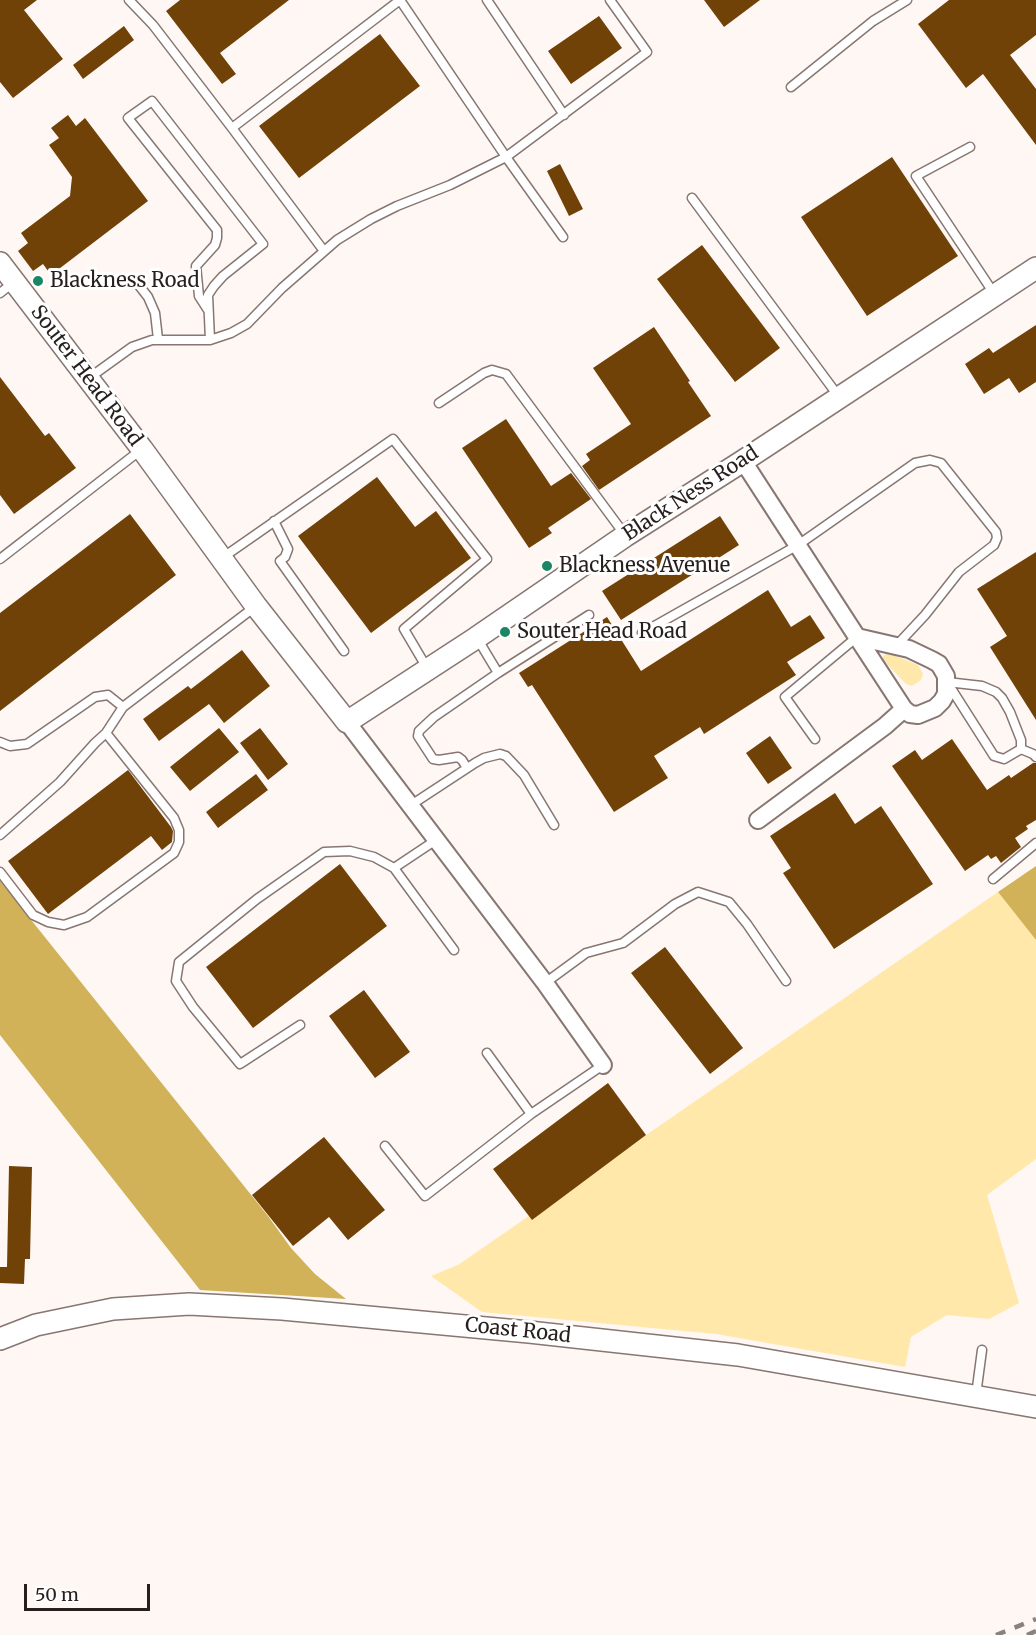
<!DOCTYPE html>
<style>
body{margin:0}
#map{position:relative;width:1036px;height:1635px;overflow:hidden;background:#fef7f4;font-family:Merriweather,serif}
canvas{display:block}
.scale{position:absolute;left:24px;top:1584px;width:126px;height:27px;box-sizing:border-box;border:3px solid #261f1d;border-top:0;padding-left:8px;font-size:18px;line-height:21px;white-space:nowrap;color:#261f1d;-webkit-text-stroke:4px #fff;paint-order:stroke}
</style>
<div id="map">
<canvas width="1036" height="1635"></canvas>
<div class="scale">50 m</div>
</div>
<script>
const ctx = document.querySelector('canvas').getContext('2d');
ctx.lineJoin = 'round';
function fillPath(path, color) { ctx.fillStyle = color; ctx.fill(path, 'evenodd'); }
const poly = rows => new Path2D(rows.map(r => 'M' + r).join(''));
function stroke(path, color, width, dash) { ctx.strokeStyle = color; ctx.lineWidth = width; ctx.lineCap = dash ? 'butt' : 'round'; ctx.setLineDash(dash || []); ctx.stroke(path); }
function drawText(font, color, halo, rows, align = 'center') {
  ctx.font = font + ' Merriweather,serif'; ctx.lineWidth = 6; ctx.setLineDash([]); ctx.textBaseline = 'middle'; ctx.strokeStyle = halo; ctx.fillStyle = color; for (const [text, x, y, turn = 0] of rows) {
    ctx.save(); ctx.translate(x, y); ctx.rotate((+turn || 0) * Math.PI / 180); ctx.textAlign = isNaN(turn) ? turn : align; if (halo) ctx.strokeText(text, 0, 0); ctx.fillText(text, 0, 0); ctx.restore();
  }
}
fillPath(poly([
 [888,653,918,665,923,674,921,680,912,686,906,684,883,660,883,656],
 [998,892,1036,940,1036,1159,987,1195,1019,1303,989,1319,947,1315,911,1337,905,1367,716,1334,482,1312,431,1276,458,1265]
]), '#ffe8aa');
fillPath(poly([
 [1036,866,1036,940,998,892],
 [0,881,268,1216,291,1248,315,1274,346,1299,200,1290,0,1035]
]), '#d2b258');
fillPath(poly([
 [0,0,37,0,24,10,63,59,13,98,0,82],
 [180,0,289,0,220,53,236,74,222,84,166,11],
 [704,0,760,0,724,27],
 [949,0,1036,0,1036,35,1010,55,1036,89,1036,145,983,74,966,88,918,24],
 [599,16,622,48,571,84,548,51],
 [124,26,134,40,83,79,73,65],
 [380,34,420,86,299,178,259,126],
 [68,115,76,126,85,118,148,201,51,275,43,264,33,271,18,251,28,243,21,233,70,196,72,177,49,145,59,138,51,128],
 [892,157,958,256,867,316,801,217],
 [560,164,583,209,569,216,547,171],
 [702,245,780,348,735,382,657,279],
 [1036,325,1036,382,1019,393,1009,378,984,394,965,364,989,348,993,353],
 [654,327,690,381,688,382,711,416,599,490,582,466,590,460,586,454,631,424,593,368],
 [0,377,45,436,49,433,76,468,14,514,0,495],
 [506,419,551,486,571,473,591,499,548,528,552,533,529,548,462,448],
 [377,477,415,527,436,511,471,558,371,633,298,536],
 [130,514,176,575,0,711,0,613],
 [720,516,739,545,621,620,602,591],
 [1036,552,1036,720,990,647,1007,636,977,589],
 [768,590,791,627,810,615,825,638,787,662,796,675,704,734,700,727,654,756,668,778,614,812,532,685,528,687,519,673,607,617,641,671],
 [242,650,270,686,224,723,209,704,159,741,143,719,188,686,191,689],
 [219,728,239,752,190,791,170,767],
 [260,728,288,764,268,780,240,743],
 [770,736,792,768,768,784,746,753],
 [952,739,987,790,1009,775,1011,778,1033,763,1036,763,1036,820,1026,826,1028,829,1015,838,1021,847,1001,863,996,856,991,859,988,855,965,871,892,766,915,750,922,760],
 [128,770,171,827,173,831,172,842,162,850,151,836,48,914,8,861],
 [256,774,268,790,218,828,206,812],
 [835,793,855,824,881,806,933,884,834,949,783,873,791,868,770,836],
 [340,864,387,926,253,1028,206,967],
 [665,947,743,1048,710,1074,631,973],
 [364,990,410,1052,375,1078,329,1016],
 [608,1083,646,1135,532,1220,493,1169],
 [324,1137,385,1210,348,1240,329,1217,293,1246,252,1195],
 [9,1166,32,1167,30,1259,25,1259,24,1284,0,1283,0,1267,7,1267]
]), '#714207');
const service = poly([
 [129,0,153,25,232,128,324,251],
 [487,0,564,115],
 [791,87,873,21,907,0],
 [970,147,916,176,995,295],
 [692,198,839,397],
 [563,237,506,157,647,52,610,0],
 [134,279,148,297,155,313,158,339],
 [0,293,14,282],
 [208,310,199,296,196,266,215,245,217,238,217,230,128,118,152,101,263,244,223,276,214,286,208,295,210,340],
 [89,378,132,347,152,340,210,340,231,333,247,324,282,288,337,240,371,219,397,206,450,185,506,157,400,0,232,128],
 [439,403,484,373,492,370,506,374,625,535],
 [274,521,288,549,285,557,280,561,344,651],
 [222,558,393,439,487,559,404,629,427,668],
 [0,559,142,449],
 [642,633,798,545,915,463,930,460,941,463,996,532,997,538,994,545,959,572,925,615,897,645],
 [477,638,498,673,589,615],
 [947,682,982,686,996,692,1002,698,1010,712,1021,740,1021,749,1004,759,994,756,947,682],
 [815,739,785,697,857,637],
 [0,742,10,746,27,744,95,697,108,695,123,707],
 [1021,749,1033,754,1036,757],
 [467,768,462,760,458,757,439,760,433,759,418,736,419,731,434,717,498,673],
 [411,805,475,763,484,758,500,754,506,756,524,775,554,825],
 [0,835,60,782,95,743,106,733,123,707,256,606],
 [394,868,454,950],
 [0,872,33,915,48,922,64,925,87,917,174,853,179,842,179,830,174,818,106,733],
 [993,879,1036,843],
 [545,983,586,953,623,943,675,904,698,892,729,902,747,924,786,981],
 [300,1025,240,1064,193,1007,176,981,179,962,257,899,324,852,350,851,374,857,394,868,436,840],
 [487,1053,531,1114],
 [385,1146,425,1196,531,1114,603,1065],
 [976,1395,982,1350]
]);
const minor = poly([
 [743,461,857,637,904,709,910,714,918,715,935,708,942,701,946,694,946,676,939,664,932,660,909,649,857,637],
 [347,722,545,983,603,1065],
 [758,820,885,726,904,709]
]);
const tertiary = poly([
 [0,263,142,449,256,606,347,722,476,638,625,536,743,461,1036,268],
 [0,1339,36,1325,113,1309,189,1304,282,1309,529,1332,738,1355,1036,1407]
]);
stroke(service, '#877671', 11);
stroke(minor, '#877671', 20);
stroke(tertiary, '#877671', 24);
stroke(service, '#fff', 8);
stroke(minor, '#fff', 16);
stroke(tertiary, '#fff', 21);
stroke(poly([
 [996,1635,1036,1619],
 [1027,1635,1036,1631]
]), '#88817f', 4.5, [10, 10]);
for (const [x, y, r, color] of [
 [38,281,6,"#1b8663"],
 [547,566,6,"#1b8663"],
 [505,632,6,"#1b8663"]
]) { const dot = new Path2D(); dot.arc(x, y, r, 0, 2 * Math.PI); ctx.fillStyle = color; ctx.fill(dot); stroke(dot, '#fff', 2); }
drawText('20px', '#261f1d', '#fff', [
 ["Blackness Road",50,281],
 ["Blackness Avenue",559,566],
 ["Souter Head Road",517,632]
], 'left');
drawText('20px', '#261f1d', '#fff', [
 ["Souter Head Road",86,376,53],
 ["Black Ness Road",691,494,-33],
 ["Coast Road",518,1331,6]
]);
</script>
